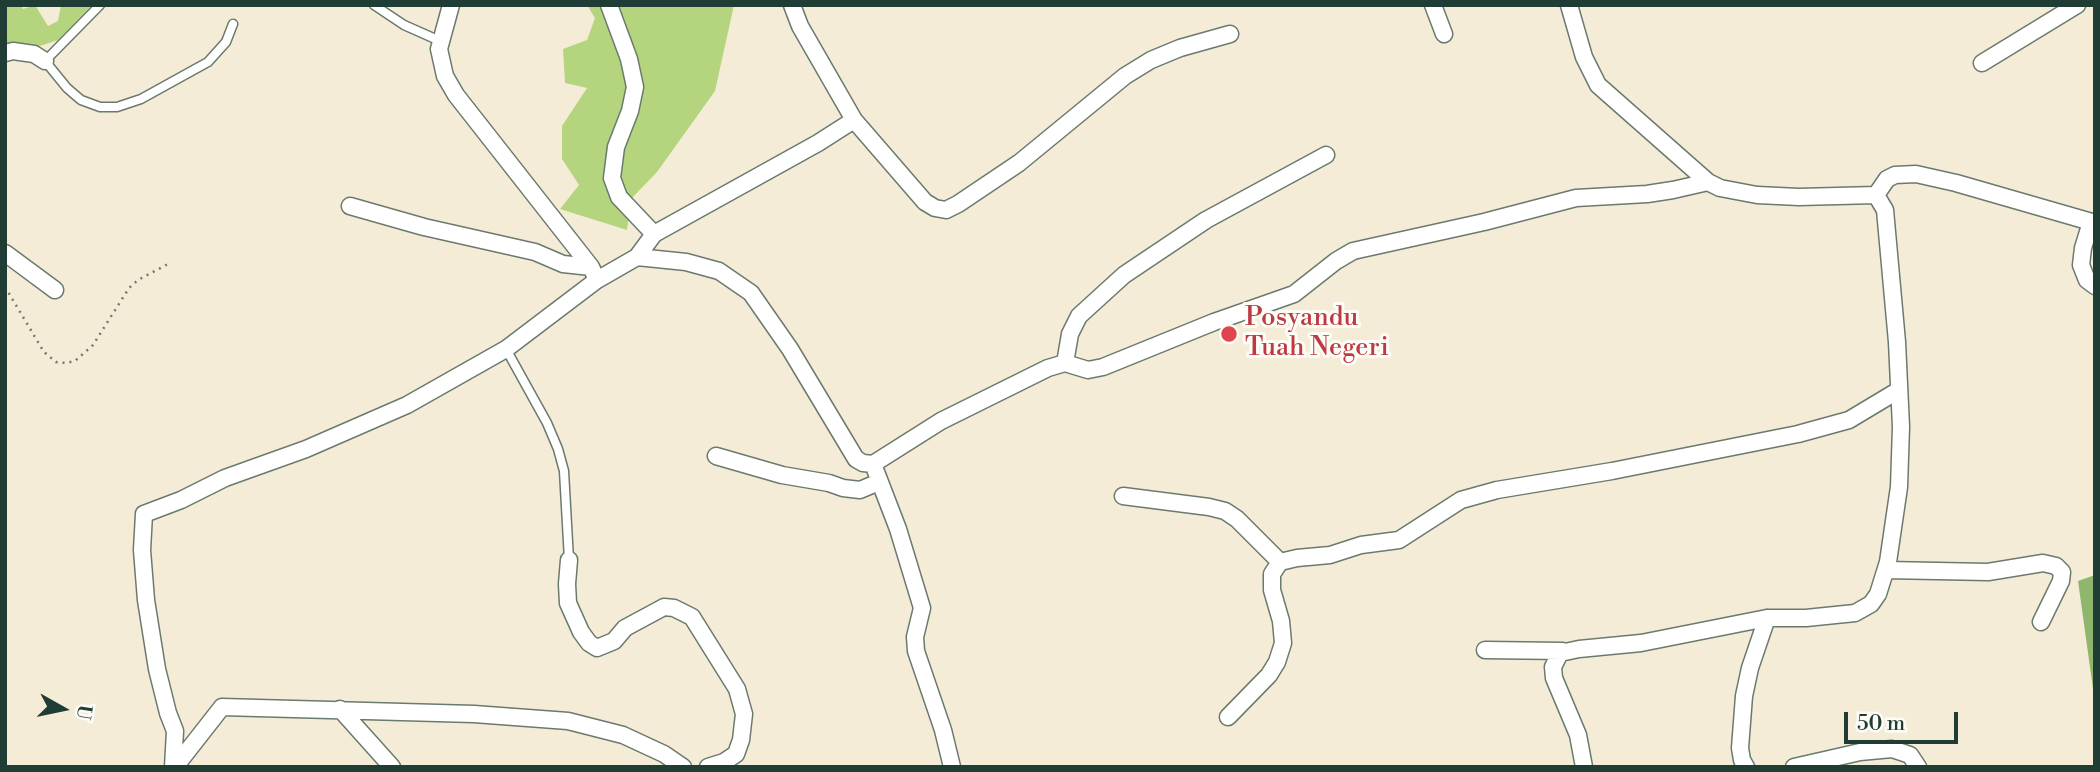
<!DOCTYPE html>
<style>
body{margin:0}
#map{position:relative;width:2100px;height:772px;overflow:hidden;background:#f5ecd8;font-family:"Libre Bodoni",serif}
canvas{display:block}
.frame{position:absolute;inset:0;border:7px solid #1f3d34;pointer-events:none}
.north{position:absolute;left:28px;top:674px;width:70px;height:70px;-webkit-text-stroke:5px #fdfcf7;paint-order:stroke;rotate:99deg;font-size:19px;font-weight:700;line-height:28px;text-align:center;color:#1f3d34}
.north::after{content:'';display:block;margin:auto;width:24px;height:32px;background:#1f3d34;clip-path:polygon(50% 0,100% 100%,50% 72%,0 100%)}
.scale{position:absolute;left:1844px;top:712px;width:114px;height:32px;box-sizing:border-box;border:4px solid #1f3d34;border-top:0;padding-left:9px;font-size:21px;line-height:24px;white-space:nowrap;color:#1f3d34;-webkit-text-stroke:5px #fdfcf7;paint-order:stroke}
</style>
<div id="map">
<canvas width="2100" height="772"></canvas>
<div class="frame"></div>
<div class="north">U</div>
<div class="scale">50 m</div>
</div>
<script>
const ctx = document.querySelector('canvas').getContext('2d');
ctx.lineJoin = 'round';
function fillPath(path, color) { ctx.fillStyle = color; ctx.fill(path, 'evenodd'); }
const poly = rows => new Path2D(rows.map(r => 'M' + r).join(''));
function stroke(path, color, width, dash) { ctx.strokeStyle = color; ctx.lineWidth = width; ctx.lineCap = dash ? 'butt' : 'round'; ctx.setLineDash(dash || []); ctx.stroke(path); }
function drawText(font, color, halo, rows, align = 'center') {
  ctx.font = font + ' "Libre Bodoni",serif'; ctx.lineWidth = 6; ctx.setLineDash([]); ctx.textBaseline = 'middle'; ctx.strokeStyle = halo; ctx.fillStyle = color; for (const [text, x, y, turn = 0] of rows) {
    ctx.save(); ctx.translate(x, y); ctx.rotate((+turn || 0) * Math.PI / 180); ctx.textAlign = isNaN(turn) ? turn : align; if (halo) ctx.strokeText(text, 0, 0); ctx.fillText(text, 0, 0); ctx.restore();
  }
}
fillPath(poly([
 [5,5,21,5,23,9,35,5,48,26,58,21,61,5,92,5,58,40,40,46,5,49],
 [587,5,734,5,715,91,657,172,631,199,627,230,560,209,579,185,562,159,562,126,587,88,565,83,563,49,587,40,595,18]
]), '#b4d57d');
fillPath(poly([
 [2095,575,2095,767,2094,767,2094,696,2078,581]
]), '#8fb66c');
const service = poly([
 [100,5,45,61,67,88,81,100,100,107,117,107,141,99,208,62,226,42,233,24],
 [374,5,404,25,440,41],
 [506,349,547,423,558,449,564,471,569,560]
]);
const minor = poly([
 [451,5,439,49,445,76,456,95,591,267,597,280],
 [609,5,629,59,635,87,630,111,616,147,612,178,619,197,654,234],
 [792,5,800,26,854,120,925,202,935,208,946,210,958,204,1019,163,1125,76,1151,60,1180,48,1230,34],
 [1433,5,1444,34],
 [1569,5,1584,57,1598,85,1708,182,1720,188,1757,195,1799,197,1876,195],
 [5,53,13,51,34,54,45,61],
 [1982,63,2077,5],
 [1876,195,1887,179,1895,175,1916,174,1956,183,2095,223],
 [350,206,424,227,535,252,563,264,591,267],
 [2091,222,2083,248,2081,265,2087,280,2095,286],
 [5,253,55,290],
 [637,257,686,262,719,271,751,293,790,349,856,459,863,463,873,464,941,421,1048,368,1065,363,1088,370,1103,367,1214,322,1294,294,1336,261,1353,251,1484,222,1576,198,1647,194,1673,190,1708,182],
 [1065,363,1070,334,1079,316,1124,275,1206,220,1326,155],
 [716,456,782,475,829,483,843,488,860,490,879,482],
 [873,464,898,529,922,608,915,637,916,651,943,730,952,767],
 [1123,496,1209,507,1225,511,1237,519,1280,562],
 [569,560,567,584,568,603,581,632,589,643,597,648,614,641,625,628,664,607,674,608,692,617,737,689,744,714,741,740,736,754,724,762,708,767],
 [1886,570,1988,572,2043,563,2056,566,2062,572,2061,581,2041,622],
 [1485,650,1563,651],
 [340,709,392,767],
 [1228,717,1269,675,1277,662,1283,643,1281,621,1272,590,1272,574,1280,562,1297,558,1330,555,1361,545,1399,540,1461,500,1497,490,1612,471,1798,434,1849,420,1899,390],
 [173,767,175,731,168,713,157,669,146,600,142,550,144,514,181,500,225,478,306,449,407,405,506,349,597,280,637,257,654,234,818,143,854,120],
 [175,767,222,707,474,714,568,721,623,735,664,754,683,767],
 [1584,767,1578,735,1554,678,1553,667,1560,653,1579,649,1641,643,1767,618,1806,618,1855,613,1871,604,1878,594,1888,562,1899,487,1901,427,1897,342,1885,210,1876,195],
 [1746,767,1742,760,1740,748,1744,696,1750,668,1767,618],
 [1794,767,1860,752,1892,749,1910,755,1918,767]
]);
stroke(service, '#6a7a6d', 11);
stroke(minor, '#6a7a6d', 19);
stroke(poly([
 [5,287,44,352,56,362,66,363,75,361,93,345,129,288,138,280,168,264]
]), '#6a7a6d', 2.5, [2, 5]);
stroke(service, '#fff', 8);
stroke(minor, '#fff', 16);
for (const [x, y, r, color] of [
 [1229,334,9,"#e0444e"]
]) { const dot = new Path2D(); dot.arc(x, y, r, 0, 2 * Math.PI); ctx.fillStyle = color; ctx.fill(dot); stroke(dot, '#fdfcf7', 2.5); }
drawText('26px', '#be3a42', '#fdfcf7', [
 ["Posyandu",1245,319],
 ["Tuah Negeri",1245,349]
], 'left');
</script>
